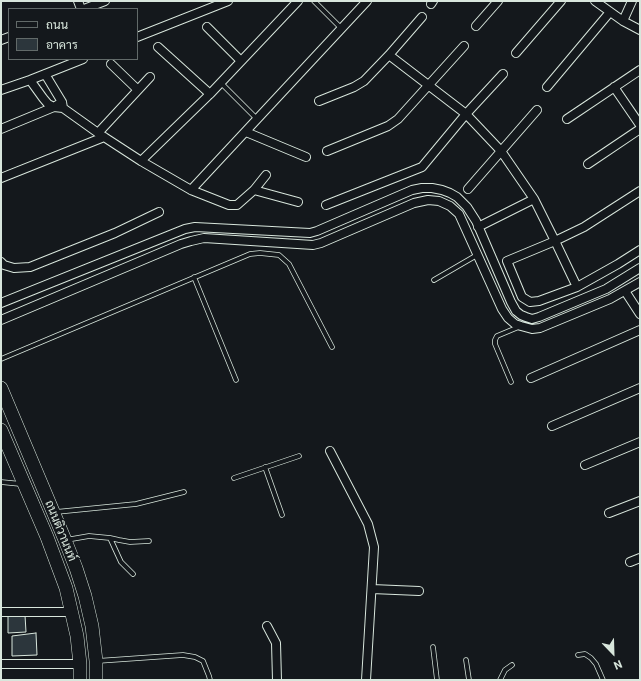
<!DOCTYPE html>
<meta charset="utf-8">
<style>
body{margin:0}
#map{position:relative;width:641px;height:681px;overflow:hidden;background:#14181c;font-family:Roboto,Sarabun,sans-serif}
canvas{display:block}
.frame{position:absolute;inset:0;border:2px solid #d8e6dc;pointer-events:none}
.legend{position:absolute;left:8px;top:8px;width:130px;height:52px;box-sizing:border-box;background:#14181c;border:1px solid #626a69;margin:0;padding:5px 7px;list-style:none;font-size:12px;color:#d8e6dc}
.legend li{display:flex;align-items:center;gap:8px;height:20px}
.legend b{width:20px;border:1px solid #626a69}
.north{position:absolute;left:593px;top:633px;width:40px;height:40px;-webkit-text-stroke:3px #14181c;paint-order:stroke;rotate:157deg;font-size:11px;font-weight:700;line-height:16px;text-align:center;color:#d8e6dc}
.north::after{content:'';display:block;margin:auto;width:14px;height:18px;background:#d8e6dc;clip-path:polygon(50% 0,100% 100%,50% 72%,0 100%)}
</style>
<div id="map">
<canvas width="641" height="681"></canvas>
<div class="frame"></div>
<ul class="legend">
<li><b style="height:5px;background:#14181c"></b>ถนน</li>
<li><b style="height:11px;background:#2c363c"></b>อาคาร</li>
</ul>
<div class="north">N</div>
</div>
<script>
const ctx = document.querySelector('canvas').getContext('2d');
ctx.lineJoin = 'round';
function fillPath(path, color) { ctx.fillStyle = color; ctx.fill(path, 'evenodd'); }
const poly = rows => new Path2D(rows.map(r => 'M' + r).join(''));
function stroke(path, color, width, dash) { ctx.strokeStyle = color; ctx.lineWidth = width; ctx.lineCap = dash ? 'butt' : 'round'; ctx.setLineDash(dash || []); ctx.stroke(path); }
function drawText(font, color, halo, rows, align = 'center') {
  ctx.font = font + ' Roboto,Sarabun,sans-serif'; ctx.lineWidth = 3; ctx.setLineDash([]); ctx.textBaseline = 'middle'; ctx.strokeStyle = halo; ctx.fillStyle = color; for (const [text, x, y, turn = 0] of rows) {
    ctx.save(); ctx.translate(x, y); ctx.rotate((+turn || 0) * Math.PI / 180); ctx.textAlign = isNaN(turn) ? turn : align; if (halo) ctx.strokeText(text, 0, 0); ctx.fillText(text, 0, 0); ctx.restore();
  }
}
const building = poly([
 [25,615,26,632,8,633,8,616,25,615],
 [36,633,37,655,12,656,12,636,36,633]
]);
fillPath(building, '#2c363c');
stroke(building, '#d8e6dc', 1);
const lane = poly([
 [314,1,341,28],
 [221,83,257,119],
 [194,277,236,380],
 [434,280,477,255],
 [1,359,250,254,260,253,279,255,289,264,332,347],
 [511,382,495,344,495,340,497,336,521,326],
 [265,467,282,515],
 [234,478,299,456],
 [1,482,21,484],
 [56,512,136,504,184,492],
 [110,538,121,562,133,574],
 [66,540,89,536,110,538,119,540,130,542,149,541],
 [433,647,437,680],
 [578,655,585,654,591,658,596,664,603,680],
 [466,660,469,680],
 [97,661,183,655,195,657,203,661,209,676,210,680],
 [500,680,505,670,512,665]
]);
const street = poly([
 [78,1,81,9],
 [595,1,623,21,640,30],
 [431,4,433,1],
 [84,9,105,1],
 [623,21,632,1],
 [476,26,498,1],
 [207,27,241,61],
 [137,37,228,1],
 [1,40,9,37],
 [158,47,210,94],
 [516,53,561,1],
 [389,55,466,114,501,151,534,199,555,241,577,287],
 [111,64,138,90],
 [45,74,62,102,63,108],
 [30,80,43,98,48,104,54,107,63,108,98,133,141,161,210,94,298,1],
 [547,87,610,12],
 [614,87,640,125],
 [1,90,30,80,83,59],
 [319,101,354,87,364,81,389,55,422,17],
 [567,119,640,70],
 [1,129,54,107,62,102],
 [246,132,306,157],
 [98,133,150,77],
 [327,151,388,126,398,119,464,46],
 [141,161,191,190,229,205,237,205,254,190,266,175],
 [588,164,640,129],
 [1,178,104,137],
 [468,189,537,110],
 [191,190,367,1],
 [254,190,298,202],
 [640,191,584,227,555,241,507,261,522,297,530,302,539,301,577,287,618,264,640,250],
 [326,205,422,167,466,114,503,74],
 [478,227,534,199],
 [1,262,4,265,14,268,30,267,115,233,159,212],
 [625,291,640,314],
 [1,303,185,229,195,227,310,233,317,231,412,190,422,188,432,188,442,190,450,193,457,197,467,207,476,221,511,302,516,311,521,315,526,317,532,319,539,317,606,289,640,268],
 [1,320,181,244,191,241,204,238,313,245,321,243,414,203,428,200,439,201,450,206,459,214,502,309,508,318,515,324,521,326,532,329,540,328,610,299,640,282],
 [531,378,640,330],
 [552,426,640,388],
 [330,451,368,524,374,547,366,680],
 [585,465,640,442],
 [609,513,640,501],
 [630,562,640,558],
 [372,589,419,591],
 [1,612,72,612],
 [267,626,276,643,277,680],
 [1,664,80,664]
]);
const primary = poly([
 [1,388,65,540,76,568,85,596,92,626,96,661,96,680],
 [1,430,47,537,66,588,77,636,80,664,80,680]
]);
stroke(lane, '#d8e6dc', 5.5);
stroke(street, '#d8e6dc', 10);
stroke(primary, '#d8e6dc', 14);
stroke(lane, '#14181c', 4);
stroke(street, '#14181c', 8);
stroke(primary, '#14181c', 13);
drawText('12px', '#d8e6dc', '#14181c', [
 ["ถนนติวานนท์",60,531,68]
]);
</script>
